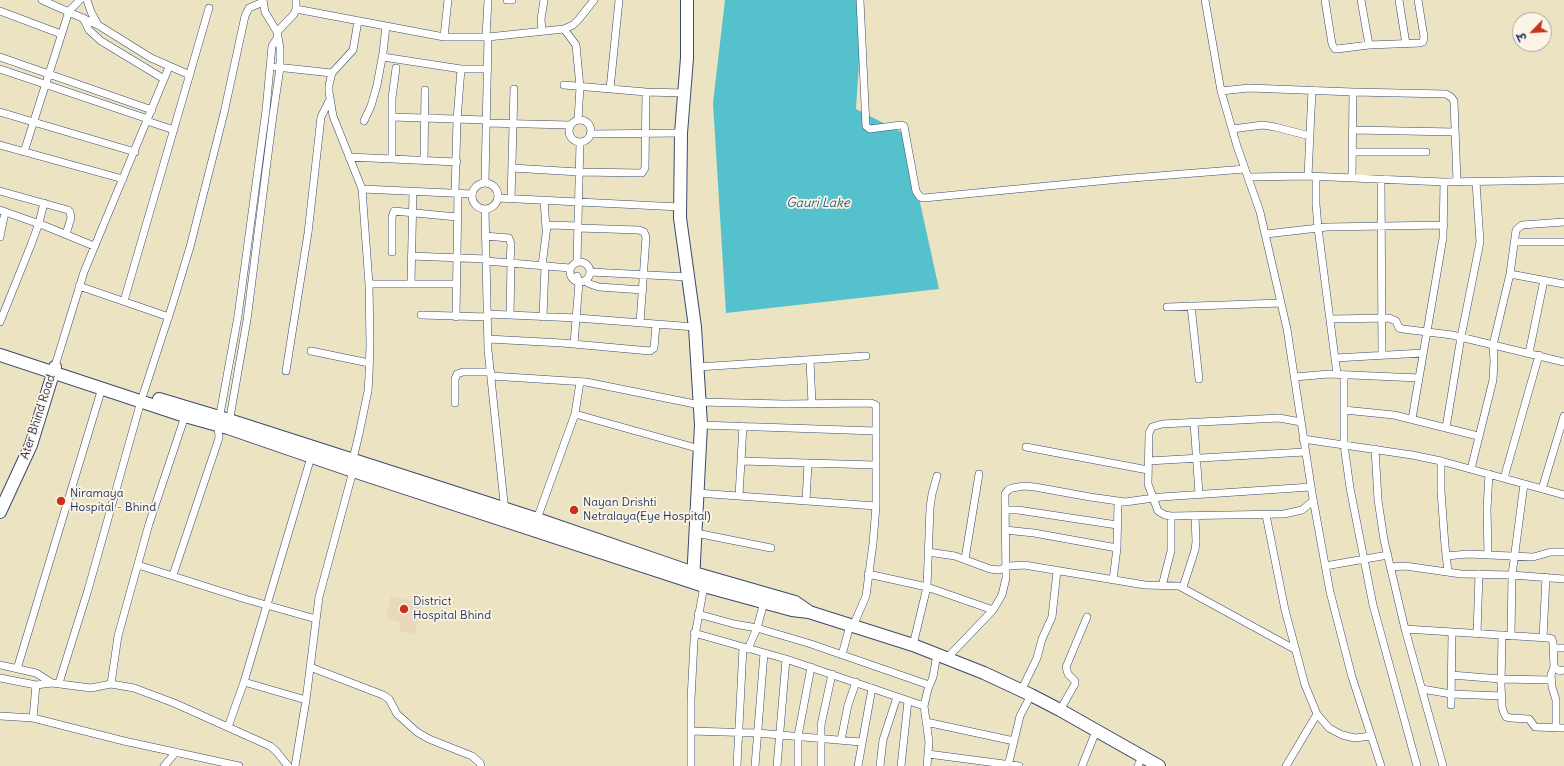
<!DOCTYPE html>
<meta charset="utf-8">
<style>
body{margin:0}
#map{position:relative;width:1564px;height:766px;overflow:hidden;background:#ebe3c1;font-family:Delius,"Playpen Sans Deva",sans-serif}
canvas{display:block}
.north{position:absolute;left:1512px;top:12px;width:40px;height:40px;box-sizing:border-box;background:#fcf5e5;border:1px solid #a2a6af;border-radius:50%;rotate:245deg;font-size:11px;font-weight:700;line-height:16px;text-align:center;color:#1b2f5e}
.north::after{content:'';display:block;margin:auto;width:14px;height:18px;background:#c8321e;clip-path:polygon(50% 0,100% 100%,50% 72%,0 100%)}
</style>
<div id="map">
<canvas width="1564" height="766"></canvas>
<div class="north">उ</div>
</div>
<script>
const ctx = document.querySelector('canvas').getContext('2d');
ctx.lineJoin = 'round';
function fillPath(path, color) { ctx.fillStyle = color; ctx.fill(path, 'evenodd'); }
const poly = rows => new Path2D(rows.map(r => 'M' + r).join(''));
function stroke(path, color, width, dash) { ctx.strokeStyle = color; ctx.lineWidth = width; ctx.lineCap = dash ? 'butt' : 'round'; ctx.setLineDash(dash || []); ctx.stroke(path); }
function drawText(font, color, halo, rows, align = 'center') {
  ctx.font = font + ' Delius,sans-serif'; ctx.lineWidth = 3.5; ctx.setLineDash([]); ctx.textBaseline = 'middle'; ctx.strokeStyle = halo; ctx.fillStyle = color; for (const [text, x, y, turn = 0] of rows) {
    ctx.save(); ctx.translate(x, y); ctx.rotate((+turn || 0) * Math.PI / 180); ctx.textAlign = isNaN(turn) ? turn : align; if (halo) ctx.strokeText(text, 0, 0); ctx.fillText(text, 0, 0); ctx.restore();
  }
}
fillPath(poly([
 [391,596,421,603,420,615,414,635,399,631,401,623,386,618]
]), '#ead8ba');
fillPath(poly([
 [725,0,863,0,856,109,905,134,939,289,726,313,713,103]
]), '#54c1cd');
const minor = poly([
 [42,0,98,25,151,58,190,75],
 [87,0,91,12,98,25],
 [507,0,512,0],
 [860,0,866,126,870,129,901,125,904,126,916,191,920,197,924,198,1120,179,1245,169],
 [1205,0,1221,91,1237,146,1260,212,1287,329,1312,493,1330,592,1352,677,1381,766],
 [1325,0,1332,44,1335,49,1337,49,1369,45,1420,43,1423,42,1424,37,1418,0],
 [1361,0,1369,45],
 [1399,0,1406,44],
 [296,9,444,37,488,37,485,182],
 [0,11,61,34],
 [83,18,89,30,101,41,164,79],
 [358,21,353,50,332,73,329,85,329,92,333,116,362,189],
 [564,29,576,45,580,87,578,120],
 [542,31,541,19,544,0],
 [277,32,294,14,296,9,296,0],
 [444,37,448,0],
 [486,37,488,0],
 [488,37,564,29,573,25,579,19,594,0],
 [0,57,152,110],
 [383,57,461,69,488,69],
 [276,67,332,73],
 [0,69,148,119],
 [564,85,646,92,684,93],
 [610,89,619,0],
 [1221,91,1249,88,1353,92,1446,94,1451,97,1454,101,1457,182],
 [0,112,135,152],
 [392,117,486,120],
 '569 131a11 11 0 1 1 22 0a11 11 0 1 1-22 0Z',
 [147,121,174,130],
 [364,121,371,106,377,85,383,53,386,26],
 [486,123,570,125],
 [1232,129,1263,125,1275,127,1310,136],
 [1353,130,1455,132],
 [590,134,681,133],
 [0,145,123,179],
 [24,152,69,11,80,0],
 [1352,152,1426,152],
 [349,157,457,162],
 [392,159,392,98,396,68],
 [424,160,425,90],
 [512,168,579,172,642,173,645,168,646,92],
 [1308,176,1312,90],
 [1248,177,1308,176,1444,182,1564,180],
 [1316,177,1316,204,1318,228,1337,374],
 [1352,178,1353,92],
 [1381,179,1382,355],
 '472 196a13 13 0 1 1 26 0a13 13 0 1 1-26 0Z',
 [0,191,68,210,70,212,71,218,66,234],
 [455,193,457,120,461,69],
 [498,198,680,207],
 [511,199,514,89],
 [544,200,546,228],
 [485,209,488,350,505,512],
 [0,210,45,226,94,246],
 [578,228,639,230,644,232,646,237,640,323],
 [1266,234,1327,227,1444,225],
 [485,236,509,238,511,244,510,263],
 [0,237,5,212],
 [1515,242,1564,242],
 [392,252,392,217,394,211,457,217],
 [411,256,486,259],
 [486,261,570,268],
 '570 272a10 10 0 1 1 20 0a10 10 0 1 1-20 0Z',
 [577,262,580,142],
 [542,266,547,226,551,225,578,226],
 [590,272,688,277],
 [1510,274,1564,284],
 [585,281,590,284,599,287,643,290],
 [369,284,456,284],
 [411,284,413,191],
 [79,286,169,317],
 [124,301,209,8],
 [1191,306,1199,379],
 [1167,307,1281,303],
 [487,314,577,318,695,327],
 [421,315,488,317],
 [510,315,511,263],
 [456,317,458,193],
 [543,317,545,266],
 [1330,319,1389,318,1396,321,1399,328,1403,329,1452,335,1564,362],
 [0,322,31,245,39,223,44,203],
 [488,339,562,343,650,351,654,348,656,325],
 [574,344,579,282,577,276],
 [311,351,369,363],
 [1529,353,1544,280],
 [1335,358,1423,353],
 [810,361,812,404],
 [55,366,84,272,169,67],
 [698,367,866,356],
 [286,371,308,233,321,117,329,101],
 [1344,375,1344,445,1350,488,1373,605,1417,766],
 [491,376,586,382,700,405],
 [1295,377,1329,374,1419,378],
 [580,382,575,414,700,449],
 [700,402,784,404,871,403,876,405,876,506,873,543,866,596,853,626],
 [455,403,455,379,457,374,463,372,491,372],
 [1344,410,1394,415,1478,436],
 [1412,419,1443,238,1444,182],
 [1301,422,1279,418,1162,424,1152,427,1149,433,1148,484,1158,511,1165,515,1171,516,1284,514,1302,510,1313,501],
 [229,423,247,320,273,115,280,68,280,48,277,32,265,12,263,0],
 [1194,423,1199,494],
 [701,425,876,431],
 [1446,428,1461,337,1480,242,1476,182],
 [1303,439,1412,455,1441,461,1564,495],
 [1026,447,1148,470],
 [1375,449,1378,500,1384,540,1405,629,1443,766],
 [741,461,875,465],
 [1148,461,1305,452],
 [1441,461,1441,491,1445,546,1448,572],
 [352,463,359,434,368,391,369,376,370,344,369,284,362,189,472,194],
 [1471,469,1493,380,1494,361,1493,345,1510,274,1516,230,1522,225,1564,222],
 [1504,478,1539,355],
 [1542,489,1564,416],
 [697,493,876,506],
 [739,496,743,426],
 [806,501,808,463],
 [1005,510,1018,510,1117,525],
 [1266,515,1285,610,1305,685,1317,714,1329,728,1342,735,1355,738,1371,736],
 [537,519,575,414],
 [1005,530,1034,533,1117,548],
 [696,533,771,548],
 [928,552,955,556,990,569,999,570,1009,566,1024,565,1145,585,1179,586,1296,650],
 [1488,555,1487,509,1489,474],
 [1446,556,1468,554,1533,557,1551,552,1564,552],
 [965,559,979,474],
 [138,565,245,599,316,619],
 [1325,566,1388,555],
 [1390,567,1405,566,1461,574,1512,575,1564,579],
 [868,574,927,587,993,610],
 [173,575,219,438,218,425,238,316,266,110,272,46,277,38],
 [1113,580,1117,548,1118,502],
 [1162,586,1171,551,1171,516],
 [1183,587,1195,550,1196,542,1195,516],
 [698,614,734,624,757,628,811,644,929,685],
 [1405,629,1548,638,1552,639,1553,643,1554,667,1560,671,1564,670],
 [694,633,786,659,924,706],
 [1477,634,1479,574],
 [1502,635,1501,685,1502,707,1504,713,1506,717,1511,718,1529,719,1535,727,1564,728],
 [1511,636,1512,575,1524,484],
 [1543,638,1546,577],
 [913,645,927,587,930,508,932,494,937,476],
 [1553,648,1564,648],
 [748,649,757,628,764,602],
 [842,655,850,625],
 [947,658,993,610,1002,595,1006,578,1005,500,1005,494,1008,490,1012,488,1024,486,1035,487,1090,497,1125,502,1161,497,1311,487],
 [0,665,36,673,52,683],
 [310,667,383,695,389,699,397,714,417,732,429,739,472,756,480,763,481,766],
 [1554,667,1551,675,1552,687,1556,700,1556,728],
 [17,669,102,388],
 [1451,675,1501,679,1551,680],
 [0,678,36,685,52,683,91,688,111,684,134,688,174,703,270,746,276,751,288,766],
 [244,682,306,700,319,597,353,471],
 [59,683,88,590,141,401,173,303,190,247,224,113,245,16,249,8,263,2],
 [111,684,118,636,149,524,185,416],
 [1422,689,1451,694,1502,696],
 [1021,691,1037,658,1042,639,1052,617,1057,571],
 [1451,705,1452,632],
 [1060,710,1075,684,1075,681,1068,674,1066,667,1087,617],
 [0,716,33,718,124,741,239,766],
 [33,718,36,685],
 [926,722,1014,741],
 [228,727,244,682,311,457],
 [691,731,757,733,861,742],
 [841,740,848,705,856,682],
 [928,754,1019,766],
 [164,766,176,752],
 [295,766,306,700],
 [691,766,691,700,694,641,704,586],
 [737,766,743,647],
 [755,766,764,653],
 [777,766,786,659],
 [798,766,798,736,811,667],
 [821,766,821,725,832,674],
 [858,766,872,688],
 [880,766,883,740,897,697],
 [901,766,908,701],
 [927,766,929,742,924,706,928,689,933,677,937,654],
 [1008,766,1020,716,1031,695],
 [1082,766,1096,731],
 [1138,766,1142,757],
 [1286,766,1317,714]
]);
const trunk = poly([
 [687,0,687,58,681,133,680,218,695,327,701,425,693,581],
 [0,355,185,416,228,428,350,470,704,586,792,610,809,612,913,645,984,673,1031,695,1060,710,1159,766],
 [159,399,229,420,537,519,694,573,795,602,808,611],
 [0,512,31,445,55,367]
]);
stroke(minor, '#3a4a6d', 8);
stroke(trunk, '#3a4a6d', 14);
stroke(minor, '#fff', 7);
stroke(trunk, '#fff', 12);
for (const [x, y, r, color] of [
 [61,501,5,"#c8321e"],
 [574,510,5,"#c8321e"],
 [404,609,5,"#c8321e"]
]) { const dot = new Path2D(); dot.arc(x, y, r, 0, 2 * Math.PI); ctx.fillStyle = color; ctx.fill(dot); stroke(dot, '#fcf5e5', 1.5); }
drawText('12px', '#1b2f5e', '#fcf5e5', [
 ["Ater Bhind Road",38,417,-72]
]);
drawText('12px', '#1b2f5e', '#fcf5e5', [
 ["Niramaya",70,494],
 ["Hospital - Bhind",70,508],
 ["Nayan Drishti",583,503],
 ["Netralaya(Eye Hospital)",583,517],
 ["District",413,602],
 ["Hospital Bhind",413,616]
], 'left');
drawText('italic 13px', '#2c5b7f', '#fcf5e5', [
 ["Gauri Lake",818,203]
]);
</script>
